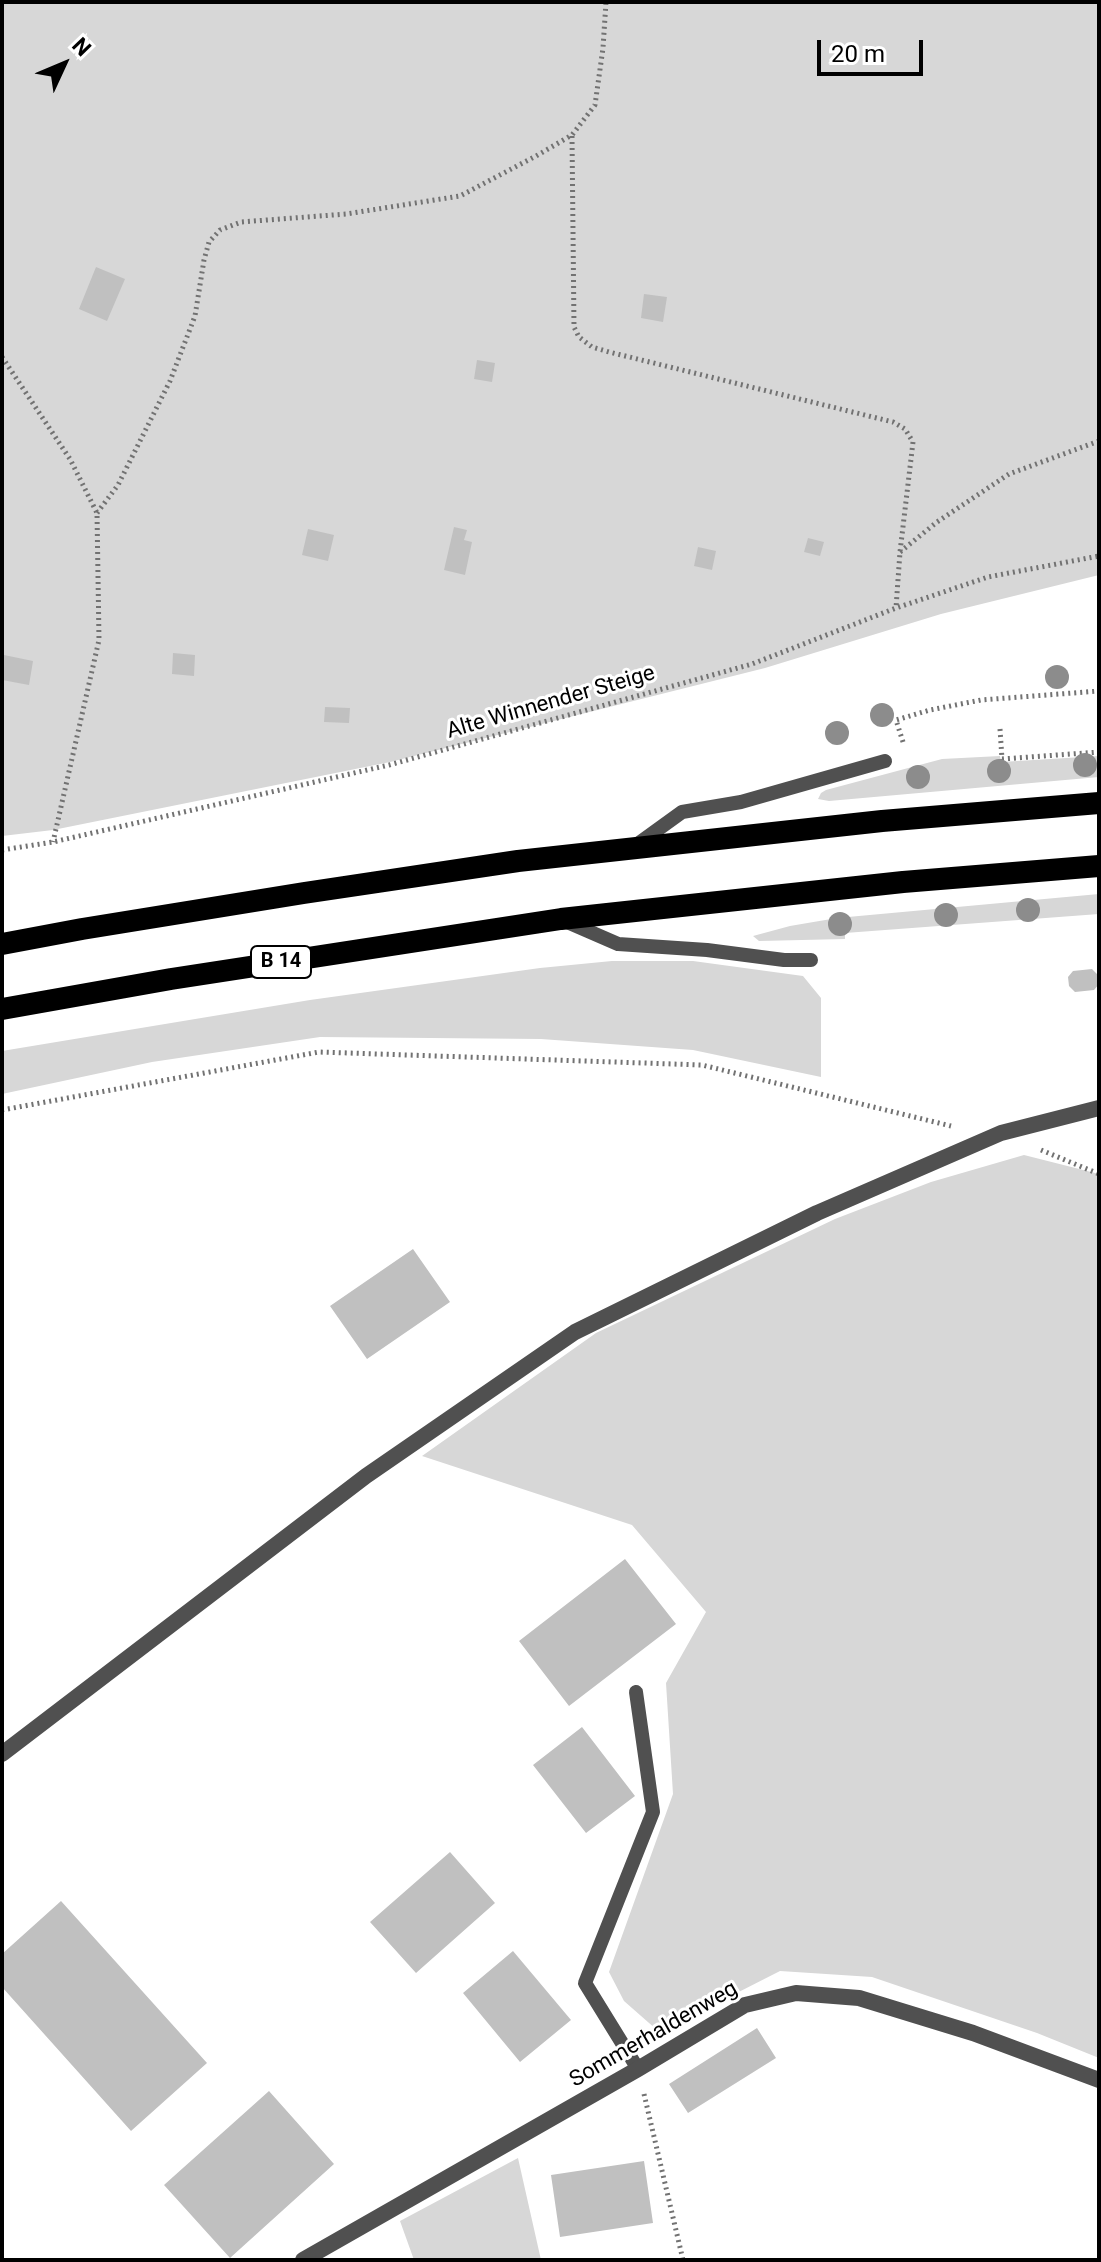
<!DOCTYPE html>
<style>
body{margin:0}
#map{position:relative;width:1101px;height:2262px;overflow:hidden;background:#fff;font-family:Roboto,sans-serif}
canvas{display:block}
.frame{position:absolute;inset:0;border:4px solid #000;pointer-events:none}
.north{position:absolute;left:24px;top:24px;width:80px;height:80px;-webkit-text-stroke:6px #fff;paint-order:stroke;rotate:46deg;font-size:22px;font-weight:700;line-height:32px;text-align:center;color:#000}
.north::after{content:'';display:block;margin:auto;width:28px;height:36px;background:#000;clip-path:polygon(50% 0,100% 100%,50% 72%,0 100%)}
.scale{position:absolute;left:817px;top:40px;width:106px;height:36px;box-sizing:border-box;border:4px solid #000;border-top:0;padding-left:10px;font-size:24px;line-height:28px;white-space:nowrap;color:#000;-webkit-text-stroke:6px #fff;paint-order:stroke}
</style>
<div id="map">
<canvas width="1101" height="2262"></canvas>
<div class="frame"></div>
<div class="north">N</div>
<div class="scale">20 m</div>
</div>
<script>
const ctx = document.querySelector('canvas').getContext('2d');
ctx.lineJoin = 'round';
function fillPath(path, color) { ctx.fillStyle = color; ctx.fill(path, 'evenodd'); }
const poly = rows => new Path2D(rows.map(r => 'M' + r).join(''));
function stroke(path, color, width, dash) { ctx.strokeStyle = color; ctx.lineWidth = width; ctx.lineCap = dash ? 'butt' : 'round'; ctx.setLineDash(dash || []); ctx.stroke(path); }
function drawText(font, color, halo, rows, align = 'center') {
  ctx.font = font + ' Roboto,sans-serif'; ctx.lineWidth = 6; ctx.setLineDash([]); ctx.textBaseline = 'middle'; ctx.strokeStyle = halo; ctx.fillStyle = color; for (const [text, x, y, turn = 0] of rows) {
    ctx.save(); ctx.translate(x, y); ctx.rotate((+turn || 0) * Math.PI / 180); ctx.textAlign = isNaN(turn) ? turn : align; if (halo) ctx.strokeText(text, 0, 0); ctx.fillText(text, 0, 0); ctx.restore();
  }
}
fillPath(poly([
 [2,2,1099,2,1099,575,941,614,765,668,390,762,53,830,2,836],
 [1000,756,1001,762,1099,756,1099,777,829,801,818,799,821,793,826,790,942,759],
 [1099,894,1099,914,845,933,845,939,759,941,753,936,790,926,837,918],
 [612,961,693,961,803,976,821,998,821,1077,693,1050,541,1039,320,1037,152,1062,2,1094,2,1051,310,1000,540,968],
 [1024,1155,1099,1174,1099,2058,1037,2033,872,1977,780,1971,670,2027,657,2030,624,2001,609,1972,673,1794,666,1683,706,1612,632,1525,422,1456,596,1333,835,1219,931,1182],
 [518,2158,541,2260,414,2260,400,2221]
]), '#d7d7d7');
fillPath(poly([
 [96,267,125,279,107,321,79,309],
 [644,294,667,297,663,322,641,318],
 [477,360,495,363,492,382,474,379],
 [454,527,467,530,464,540,472,542,465,575,444,570],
 [308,529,334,535,328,561,302,555],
 [808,538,824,542,820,556,804,552],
 [698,547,716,551,712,570,694,566],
 [173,653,195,655,194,676,172,674],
 [4,655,33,661,29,685,2,680],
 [325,707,350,708,349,723,324,722],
 [1092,969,1098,975,1099,980,1099,984,1094,990,1075,992,1069,986,1068,977,1073,971],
 [413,1249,450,1302,367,1359,330,1306],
 [625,1559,676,1624,569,1706,519,1641],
 [582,1727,635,1796,586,1833,533,1765],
 [450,1852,495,1903,416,1973,370,1922],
 [61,1901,207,2063,131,2131,2,1987,2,1954],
 [513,1951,571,2020,520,2062,463,1993],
 [757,2028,776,2058,688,2113,669,2084],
 [269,2091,334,2164,230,2258,164,2185],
 [644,2161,653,2223,560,2237,551,2175]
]), '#c0c0c0');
stroke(poly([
 [572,136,574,327,579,337,592,347,609,352,893,422,905,429,913,442,900,552,896,608],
 [2,357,70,459,97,513,99,640,53,842],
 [97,513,118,485,170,381,195,316,204,260,209,242,220,230,241,222,346,214,460,196,536,156,572,135,595,105,603,48,606,2],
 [900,552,937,522,1009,474,1099,441],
 [1000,729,1002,759,1099,752],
 [903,742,896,720,930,710,981,700,1099,691],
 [2,850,53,842,389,765,752,664,896,608,988,577,1099,556],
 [2,1110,319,1052,702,1065,951,1126],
 [1041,1150,1099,1174],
 [644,2094,683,2260]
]), '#727272', 5, [2, 4]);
stroke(poly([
 [635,846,682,812,741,802,885,761],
 [565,921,618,944,707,950,784,960,811,960],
 [636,1692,653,1812,585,1983,638,2069]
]), '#505050', 14);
stroke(poly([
 [303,2260,638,2069,745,2005,796,1993,859,1998,973,2033,1099,2080]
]), '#505050', 16);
stroke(poly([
 [2,1754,366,1476,575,1332,817,1213,1001,1133,1099,1108]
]), '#505050', 16);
stroke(poly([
 [2,944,82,929,304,893,518,861,882,821,1099,803],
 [2,1009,171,979,561,919,903,882,1099,866]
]), '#000', 22);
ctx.fillStyle = '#8c8c8c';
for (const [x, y] of [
 [1057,677],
 [882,715],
 [837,733],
 [1085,765],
 [999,771],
 [918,777],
 [1028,910],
 [946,915],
 [840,924]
]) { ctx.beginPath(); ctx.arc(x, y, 12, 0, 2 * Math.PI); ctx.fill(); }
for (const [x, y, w] of [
 [281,962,60]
]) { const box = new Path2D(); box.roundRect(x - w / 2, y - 16, w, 32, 6); ctx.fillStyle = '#fff'; ctx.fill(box); stroke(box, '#000', 2); }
drawText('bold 20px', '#000', null, [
 ["B 14",281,962]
]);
drawText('22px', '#000', '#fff', [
 ["Alte Winnender Steige",551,703,-16],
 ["Sommerhaldenweg",654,2035,-30]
]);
</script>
